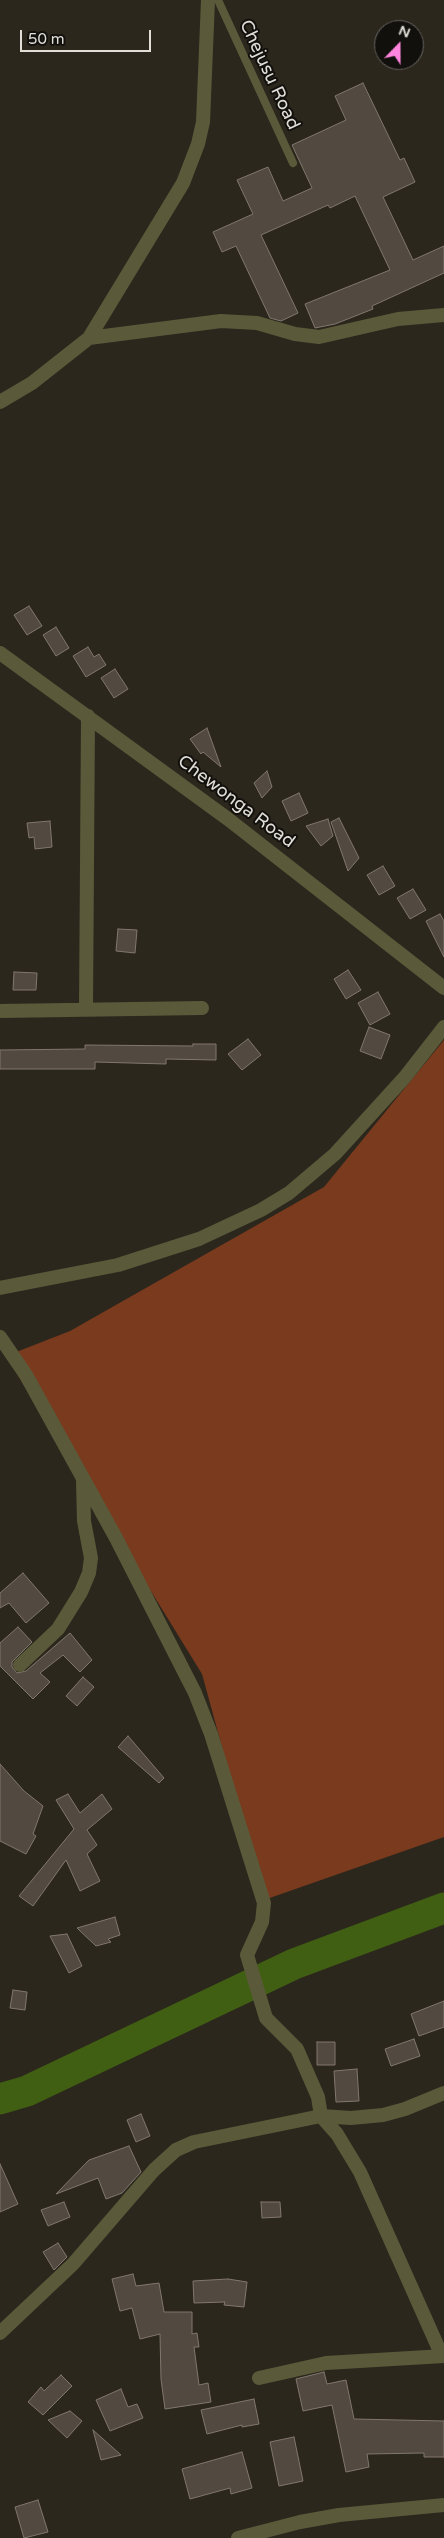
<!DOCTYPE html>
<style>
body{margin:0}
#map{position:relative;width:444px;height:2538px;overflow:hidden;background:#2c271d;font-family:"Varela Round",sans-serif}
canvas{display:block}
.north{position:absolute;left:374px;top:20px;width:50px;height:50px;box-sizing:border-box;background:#12100c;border:1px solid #65625e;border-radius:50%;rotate:22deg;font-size:14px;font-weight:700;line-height:20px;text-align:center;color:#e1ded8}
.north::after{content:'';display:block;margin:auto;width:18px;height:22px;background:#ff85de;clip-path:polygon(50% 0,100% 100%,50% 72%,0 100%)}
.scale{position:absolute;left:20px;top:30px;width:131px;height:22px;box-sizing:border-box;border:2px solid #e1ded8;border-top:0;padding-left:6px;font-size:15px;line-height:18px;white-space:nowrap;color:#e1ded8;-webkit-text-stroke:4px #12100c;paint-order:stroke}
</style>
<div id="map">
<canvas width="444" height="2538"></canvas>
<div class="north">N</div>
<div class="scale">50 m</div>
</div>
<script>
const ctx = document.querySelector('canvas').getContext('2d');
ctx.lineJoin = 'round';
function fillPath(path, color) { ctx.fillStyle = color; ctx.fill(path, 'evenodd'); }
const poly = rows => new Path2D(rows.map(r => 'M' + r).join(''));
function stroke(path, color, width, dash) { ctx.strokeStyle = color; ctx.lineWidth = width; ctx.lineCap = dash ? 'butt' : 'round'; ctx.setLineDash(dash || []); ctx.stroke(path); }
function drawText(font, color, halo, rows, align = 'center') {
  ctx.font = font + ' "Varela Round",sans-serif'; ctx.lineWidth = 4; ctx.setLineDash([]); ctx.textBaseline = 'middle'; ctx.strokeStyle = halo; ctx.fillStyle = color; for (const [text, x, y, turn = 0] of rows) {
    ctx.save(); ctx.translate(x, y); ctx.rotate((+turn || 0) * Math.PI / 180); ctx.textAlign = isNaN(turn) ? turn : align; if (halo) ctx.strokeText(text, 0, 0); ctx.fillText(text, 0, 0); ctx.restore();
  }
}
fillPath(poly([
 [444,1040,444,1837,264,1900,202,1674,6,1356,70,1331,324,1187]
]), '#793a1d');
stroke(poly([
 [0,2099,27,2091,294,1964,444,1908]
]), '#405f13', 31);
const building = poly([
 [363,83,400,160,404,158,415,182,383,197,413,260,444,246,444,273,372,306,373,309,335,324,315,328,305,304,390,270,355,196,330,208,328,205,261,235,298,313,281,321,270,318,236,246,222,252,213,232,253,214,237,180,268,167,283,201,312,188,292,145,346,120,335,96,363,83],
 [29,606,42,626,27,635,14,615,29,606],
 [56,627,69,648,56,656,43,635,56,627],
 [88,647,94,657,99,654,106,665,86,677,73,656,88,647],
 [115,669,128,689,114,698,101,678,115,669],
 [207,728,221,767,203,752,201,754,190,739,207,728],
 [267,771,272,787,262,798,254,783,267,771],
 [299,793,308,813,291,821,282,801,299,793],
 [339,818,359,858,348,871,331,822,339,818],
 [328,819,333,836,321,846,306,826,328,819],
 [50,821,52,847,35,849,34,837,29,838,27,823,50,821],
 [383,866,395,886,379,895,367,875,383,866],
 [413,889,426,910,410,919,397,898,413,889],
 [440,914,444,921,444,957,426,921,440,914],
 [118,929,137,930,135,953,116,951,118,929],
 [348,970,361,990,346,999,334,979,348,970],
 [14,972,37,973,36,990,13,990,14,972],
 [378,992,390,1014,370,1025,358,1003,378,992],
 [369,1027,390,1035,381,1059,360,1051,369,1027],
 [248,1039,261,1055,242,1070,228,1054,248,1039],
 [193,1044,216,1044,216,1060,166,1059,166,1064,95,1062,95,1069,0,1069,0,1050,85,1049,85,1045,193,1046,193,1044],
 [23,1573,49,1603,26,1623,9,1603,0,1608,0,1593,23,1573],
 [18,1627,32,1642,12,1662,12,1667,17,1673,26,1671,70,1633,92,1660,80,1672,63,1655,40,1673,50,1682,33,1699,0,1666,0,1643,18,1627],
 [83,1677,94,1687,77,1706,66,1696,83,1677],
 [128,1736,164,1778,159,1783,118,1747,128,1736],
 [0,1764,24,1791,43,1806,33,1834,36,1836,26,1854,0,1841,0,1764],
 [68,1794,80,1813,102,1794,112,1809,87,1830,97,1845,87,1854,100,1881,80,1891,66,1860,33,1906,19,1896,74,1829,56,1800,68,1794],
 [115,1917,120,1935,108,1939,111,1942,96,1946,77,1928,115,1917],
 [67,1934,82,1966,69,1973,50,1936,67,1934],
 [13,1990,27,1992,25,2010,10,2008,13,1990],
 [444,2001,444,2027,419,2036,411,2014,444,2001],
 [414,2039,420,2056,391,2066,385,2049,414,2039],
 [317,2042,335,2042,335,2065,317,2065,317,2042],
 [357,2069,359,2101,336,2102,334,2071,357,2069],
 [141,2114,150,2136,136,2142,127,2120,141,2114],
 [129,2146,141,2172,122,2193,106,2199,98,2178,56,2194,89,2160,129,2146],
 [0,2164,18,2204,0,2212,0,2164],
 [64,2202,70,2217,48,2226,41,2210,64,2202],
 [261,2202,280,2202,281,2217,262,2218,261,2202],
 [58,2243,67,2257,54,2270,43,2252,58,2243],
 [133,2274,136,2286,159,2283,164,2312,192,2312,192,2334,197,2333,199,2347,194,2347,199,2385,208,2383,211,2402,165,2409,161,2379,160,2334,140,2339,132,2308,120,2311,112,2279,133,2274],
 [228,2279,247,2282,244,2307,224,2305,225,2302,194,2303,193,2281,228,2279],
 [324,2372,327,2384,346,2380,354,2419,444,2421,444,2457,424,2457,424,2453,367,2454,369,2467,346,2472,332,2405,303,2411,296,2379,324,2372],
 [61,2375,72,2386,43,2415,28,2402,41,2387,44,2391,61,2375],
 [121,2389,128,2407,137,2404,143,2418,110,2431,96,2400,121,2389],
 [254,2399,259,2424,242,2427,242,2425,207,2434,201,2410,254,2399],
 [70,2411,82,2421,67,2438,48,2420,70,2411],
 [93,2430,121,2455,101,2460,93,2430],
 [294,2437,303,2481,279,2486,270,2442,294,2437],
 [242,2452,252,2488,231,2494,230,2488,190,2499,182,2469,242,2452],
 [38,2500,48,2532,24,2538,15,2507,38,2500]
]);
fillPath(building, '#524940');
stroke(building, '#81776e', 1);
stroke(poly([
 [218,0,293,163]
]), '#5a5a3a', 8);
stroke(poly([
 [89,338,221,321,257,323,295,334,319,337,398,319,444,315],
 [0,402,32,383,89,338,183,183,198,144,203,122,208,0],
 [0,653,228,819,444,988],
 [86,1008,88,716],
 [0,1011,202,1008],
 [0,1288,118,1265,199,1239,261,1210,289,1193,335,1154,405,1077,444,1027],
 [0,1337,26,1375,116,1538,195,1693,211,1734,264,1903,262,1922,247,1955,266,2018,297,2049,318,2097,321,2116,337,2134,360,2172,442,2356],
 [20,1665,58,1629,81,1592,89,1573,91,1558,84,1521,83,1481],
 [0,2333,73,2264,154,2170,176,2150,194,2142,321,2116,351,2118,383,2115,405,2109,444,2093],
 [259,2378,326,2363,444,2356],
 [238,2538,300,2522,339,2515,444,2505]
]), '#5a5a3a', 14);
drawText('18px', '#e1ded8', '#12100c', [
 ["Chejusu Road",269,75,65],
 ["Chewonga Road",236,802,37]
]);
</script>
